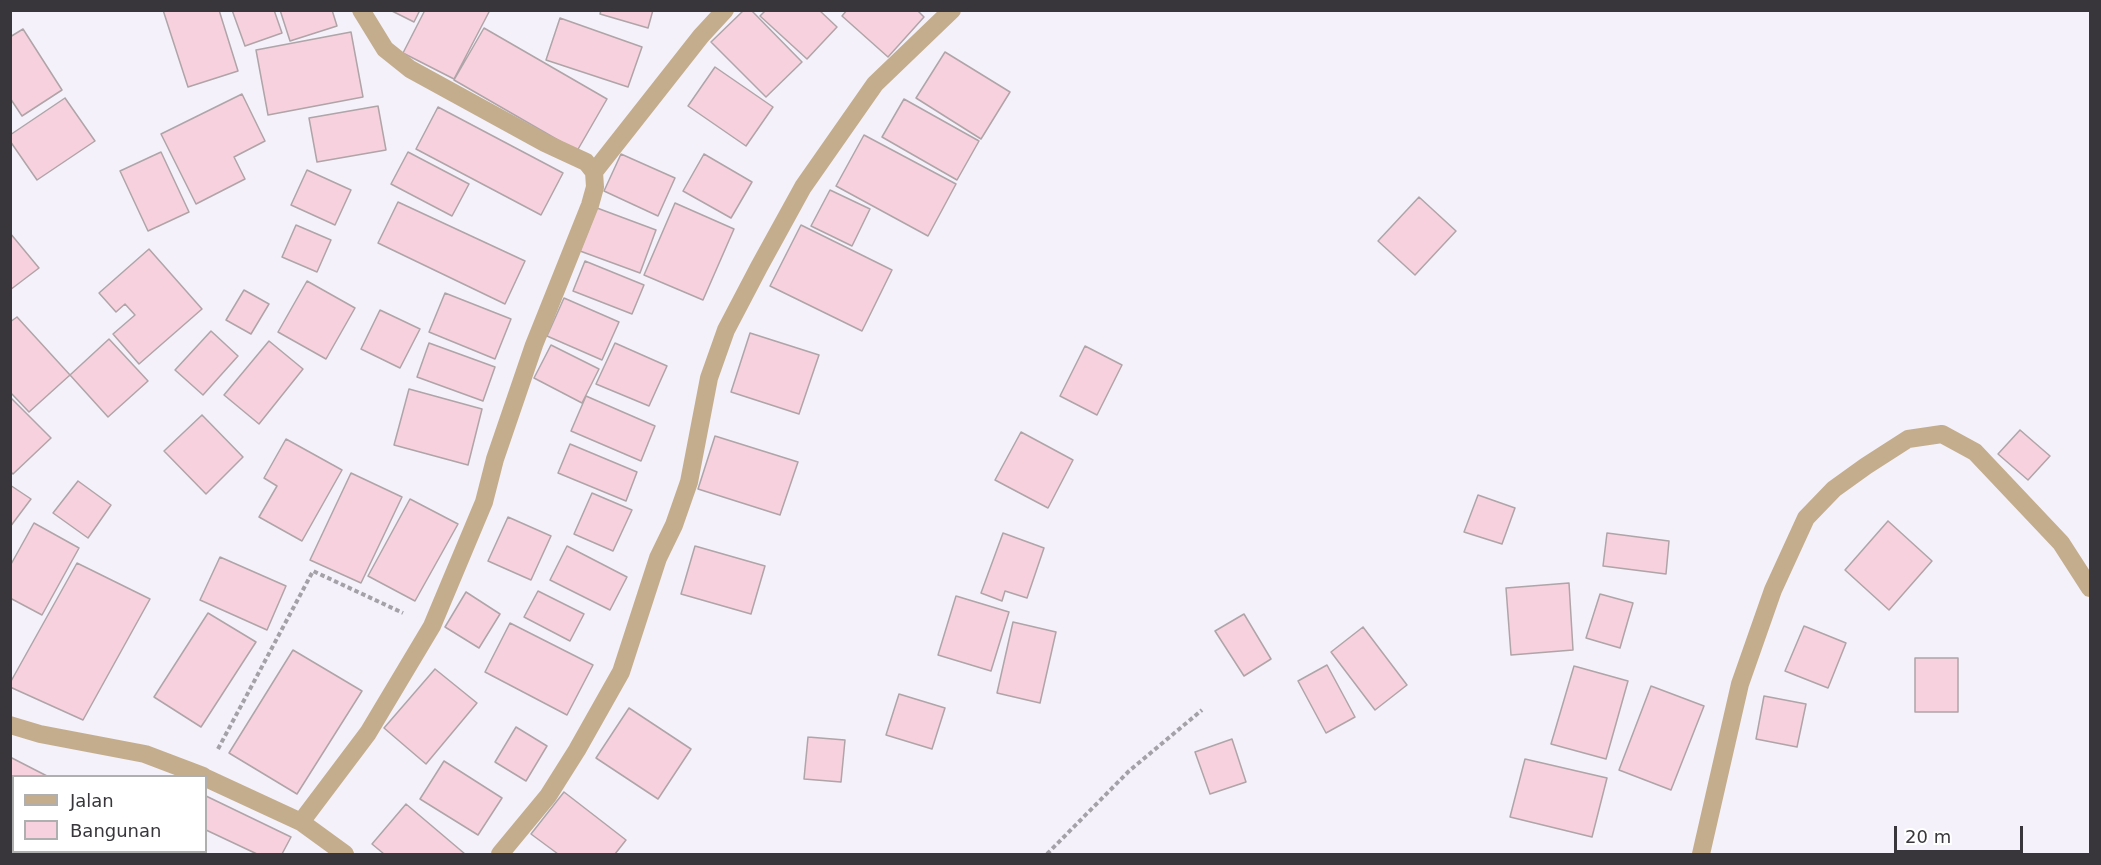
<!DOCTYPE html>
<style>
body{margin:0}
#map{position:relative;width:2101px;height:865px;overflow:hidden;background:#f4f1fa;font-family:"DejaVu Sans",sans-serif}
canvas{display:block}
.frame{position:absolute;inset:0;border:12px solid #38363a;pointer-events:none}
.legend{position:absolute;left:12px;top:775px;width:195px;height:78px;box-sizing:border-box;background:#fff;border:2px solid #afafb0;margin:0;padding:8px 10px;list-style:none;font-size:18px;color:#38363a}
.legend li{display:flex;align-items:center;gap:12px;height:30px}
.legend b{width:30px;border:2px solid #afafb0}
.scale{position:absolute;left:1894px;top:826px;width:129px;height:27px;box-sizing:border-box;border:3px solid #38363a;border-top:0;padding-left:8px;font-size:18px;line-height:21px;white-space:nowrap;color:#38363a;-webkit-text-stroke:4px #fff;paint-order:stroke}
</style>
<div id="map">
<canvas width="2101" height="865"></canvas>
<div class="frame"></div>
<ul class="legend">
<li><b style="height:8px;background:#c4ad8d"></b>Jalan</li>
<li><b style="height:16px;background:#f7d1dd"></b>Bangunan</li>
</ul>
<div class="scale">20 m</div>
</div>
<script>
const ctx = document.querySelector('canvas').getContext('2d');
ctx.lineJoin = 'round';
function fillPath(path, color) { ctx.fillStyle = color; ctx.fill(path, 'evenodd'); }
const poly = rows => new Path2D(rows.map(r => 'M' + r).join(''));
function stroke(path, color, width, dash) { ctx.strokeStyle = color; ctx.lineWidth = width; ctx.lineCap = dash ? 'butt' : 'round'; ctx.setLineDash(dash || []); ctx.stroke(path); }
const building = poly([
 [163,10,219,10,238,71,188,87,163,10],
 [232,10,274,10,282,33,245,46,232,10],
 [280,10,332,10,337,26,290,41,280,10],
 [390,10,420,10,414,22,390,10],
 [425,10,490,10,454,79,403,53,425,10],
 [601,10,653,10,648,28,600,14,601,10],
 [744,10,751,10,802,62,766,97,711,42,744,10],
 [766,10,819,10,837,27,807,59,760,16,766,10],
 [847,10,917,10,924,17,888,57,842,16,847,10],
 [560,18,642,47,628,87,546,60,560,18],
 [484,28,607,99,577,151,454,80,484,28],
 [23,29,62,90,22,116,10,98,10,37,23,29],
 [351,32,363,97,268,115,256,50,351,32],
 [945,52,1010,92,981,139,916,98,945,52],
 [715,67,773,107,746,146,688,106,715,67],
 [242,94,265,141,234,157,245,179,196,204,161,134,242,94],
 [65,98,95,141,37,180,10,141,10,135,65,98],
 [904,99,979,141,957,180,882,137,904,99],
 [378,106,386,150,317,162,309,118,378,106],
 [438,107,563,173,541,215,416,149,438,107],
 [864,135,956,184,928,236,836,186,864,135],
 [161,152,189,212,148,231,120,171,161,152],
 [408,152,469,184,452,216,391,184,408,152],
 [621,154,675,178,658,216,604,191,621,154],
 [704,154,752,182,731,218,683,191,704,154],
 [307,170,351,190,335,225,291,205,307,170],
 [830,190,870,209,852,246,811,226,830,190],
 [1419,197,1456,231,1415,275,1378,241,1419,197],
 [398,202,525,261,505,304,378,243,398,202],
 [675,203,734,229,703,300,644,275,675,203],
 [597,208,656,230,640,273,580,251,597,208],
 [296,225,331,240,317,272,282,257,296,225],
 [801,225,892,270,862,331,770,286,801,225],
 [10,233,39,268,10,290,10,233],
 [149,249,202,309,139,364,113,334,135,315,125,304,116,312,99,293,149,249],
 [585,261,644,285,632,314,573,291,585,261],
 [307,281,355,308,326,359,278,332,307,281],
 [244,290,269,304,251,334,226,320,244,290],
 [445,293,511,319,495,359,429,332,445,293],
 [564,298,619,322,602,360,547,336,564,298],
 [380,310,420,329,400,368,361,349,380,310],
 [17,317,70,375,29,412,10,392,10,322,17,317],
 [211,331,238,356,203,395,175,370,211,331],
 [750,333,819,355,799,414,731,392,750,333],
 [109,339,148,381,108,417,70,375,109,339],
 [269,341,303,369,259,424,224,395,269,341],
 [429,343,495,367,483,401,417,377,429,343],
 [615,343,667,366,649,406,596,384,615,343],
 [551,345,599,369,582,403,534,378,551,345],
 [1085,346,1122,365,1097,415,1060,396,1085,346],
 [409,389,482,409,468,465,394,445,409,389],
 [586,396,655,426,641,461,571,431,586,396],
 [10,397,51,438,13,474,10,471,10,397],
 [202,415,243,457,206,494,164,451,202,415],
 [2020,430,2050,456,2028,480,1998,454,2020,430],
 [1021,432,1073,460,1048,508,995,480,1021,432],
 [715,436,798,462,780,515,698,489,715,436],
 [286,439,342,470,302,541,259,517,277,486,264,478,286,439],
 [570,444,637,472,626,501,558,473,570,444],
 [351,473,402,497,361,583,310,560,351,473],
 [78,481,111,505,88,538,53,513,78,481],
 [10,485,31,499,10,527,10,485],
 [592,493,632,510,613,551,574,534,592,493],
 [1478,495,1515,508,1502,544,1464,532,1478,495],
 [410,499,458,524,415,601,368,576,410,499],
 [508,517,551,536,531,580,488,561,508,517],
 [1888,521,1932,561,1889,610,1845,570,1888,521],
 [34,523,79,548,42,615,10,598,10,566,34,523],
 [1003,533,1044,548,1027,598,1005,591,1002,601,981,593,1003,533],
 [1607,533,1669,541,1666,574,1603,566,1607,533],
 [567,546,627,577,610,610,550,580,567,546],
 [695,546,765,566,751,614,681,594,695,546],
 [220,557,286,586,267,630,200,600,220,557],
 [77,563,150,599,83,720,10,687,10,683,77,563],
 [1569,583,1573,650,1511,655,1506,588,1569,583],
 [538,591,584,614,570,641,524,617,538,591],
 [466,592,500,614,479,648,445,627,466,592],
 [1600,594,1633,603,1620,648,1586,638,1600,594],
 [956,596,1009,612,991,671,938,655,956,596],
 [208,613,256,642,201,727,154,697,208,613],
 [1244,614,1271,659,1244,676,1215,631,1244,614],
 [1013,622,1056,632,1040,703,997,693,1013,622],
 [510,623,593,665,567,715,485,672,510,623],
 [1804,626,1846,643,1828,688,1785,671,1804,626],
 [1363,627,1407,685,1375,710,1331,652,1363,627],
 [293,650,362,691,297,794,229,753,293,650],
 [1915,658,1958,658,1958,712,1915,712,1915,658],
 [1327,665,1355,717,1326,733,1298,681,1327,665],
 [1574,666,1628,681,1606,759,1551,744,1574,666],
 [435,669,477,703,426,764,384,728,435,669],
 [1651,686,1704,706,1671,790,1619,770,1651,686],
 [899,694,945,708,932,749,886,735,899,694],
 [1764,696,1806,704,1797,747,1756,739,1764,696],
 [629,708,691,749,658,799,596,758,629,708],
 [516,727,547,746,526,781,495,762,516,727],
 [808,737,845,740,841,782,804,779,808,737],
 [1232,739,1246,782,1210,794,1195,752,1232,739],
 [10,757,47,776,14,776,13,841,10,840,10,757],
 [1525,759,1607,778,1592,837,1510,817,1525,759],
 [444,761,502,798,478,835,420,799,444,761],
 [564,792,626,840,615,854,558,854,531,834,564,792],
 [206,796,291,837,282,854,257,854,206,830,206,796],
 [406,804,465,854,384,854,372,844,406,804],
 [104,852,151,852,150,854,102,854,104,852]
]);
fillPath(building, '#f7d1dd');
stroke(building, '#afa4a8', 1.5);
stroke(poly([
 [218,749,313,571,403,613],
 [1047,854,1129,771,1202,710]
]), '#a4a1a8', 4, [4.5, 3]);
stroke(poly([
 [594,172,701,36,725,10],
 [10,725,40,734,145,754,203,776],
 [206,778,301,822,345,854],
 [301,822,368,733,432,626,484,502,495,459,534,345,590,205,595,187,594,172,586,162,545,143,410,69,385,49,361,10],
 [500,854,548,796,577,750,621,672,658,558,674,525,689,482,709,378,726,330,759,267,803,187,875,84,952,10],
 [1701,854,1740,684,1773,590,1806,518,1834,489,1866,466,1908,439,1942,434,1975,452,2061,543,2090,588]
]), '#c4ad8d', 18);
</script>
